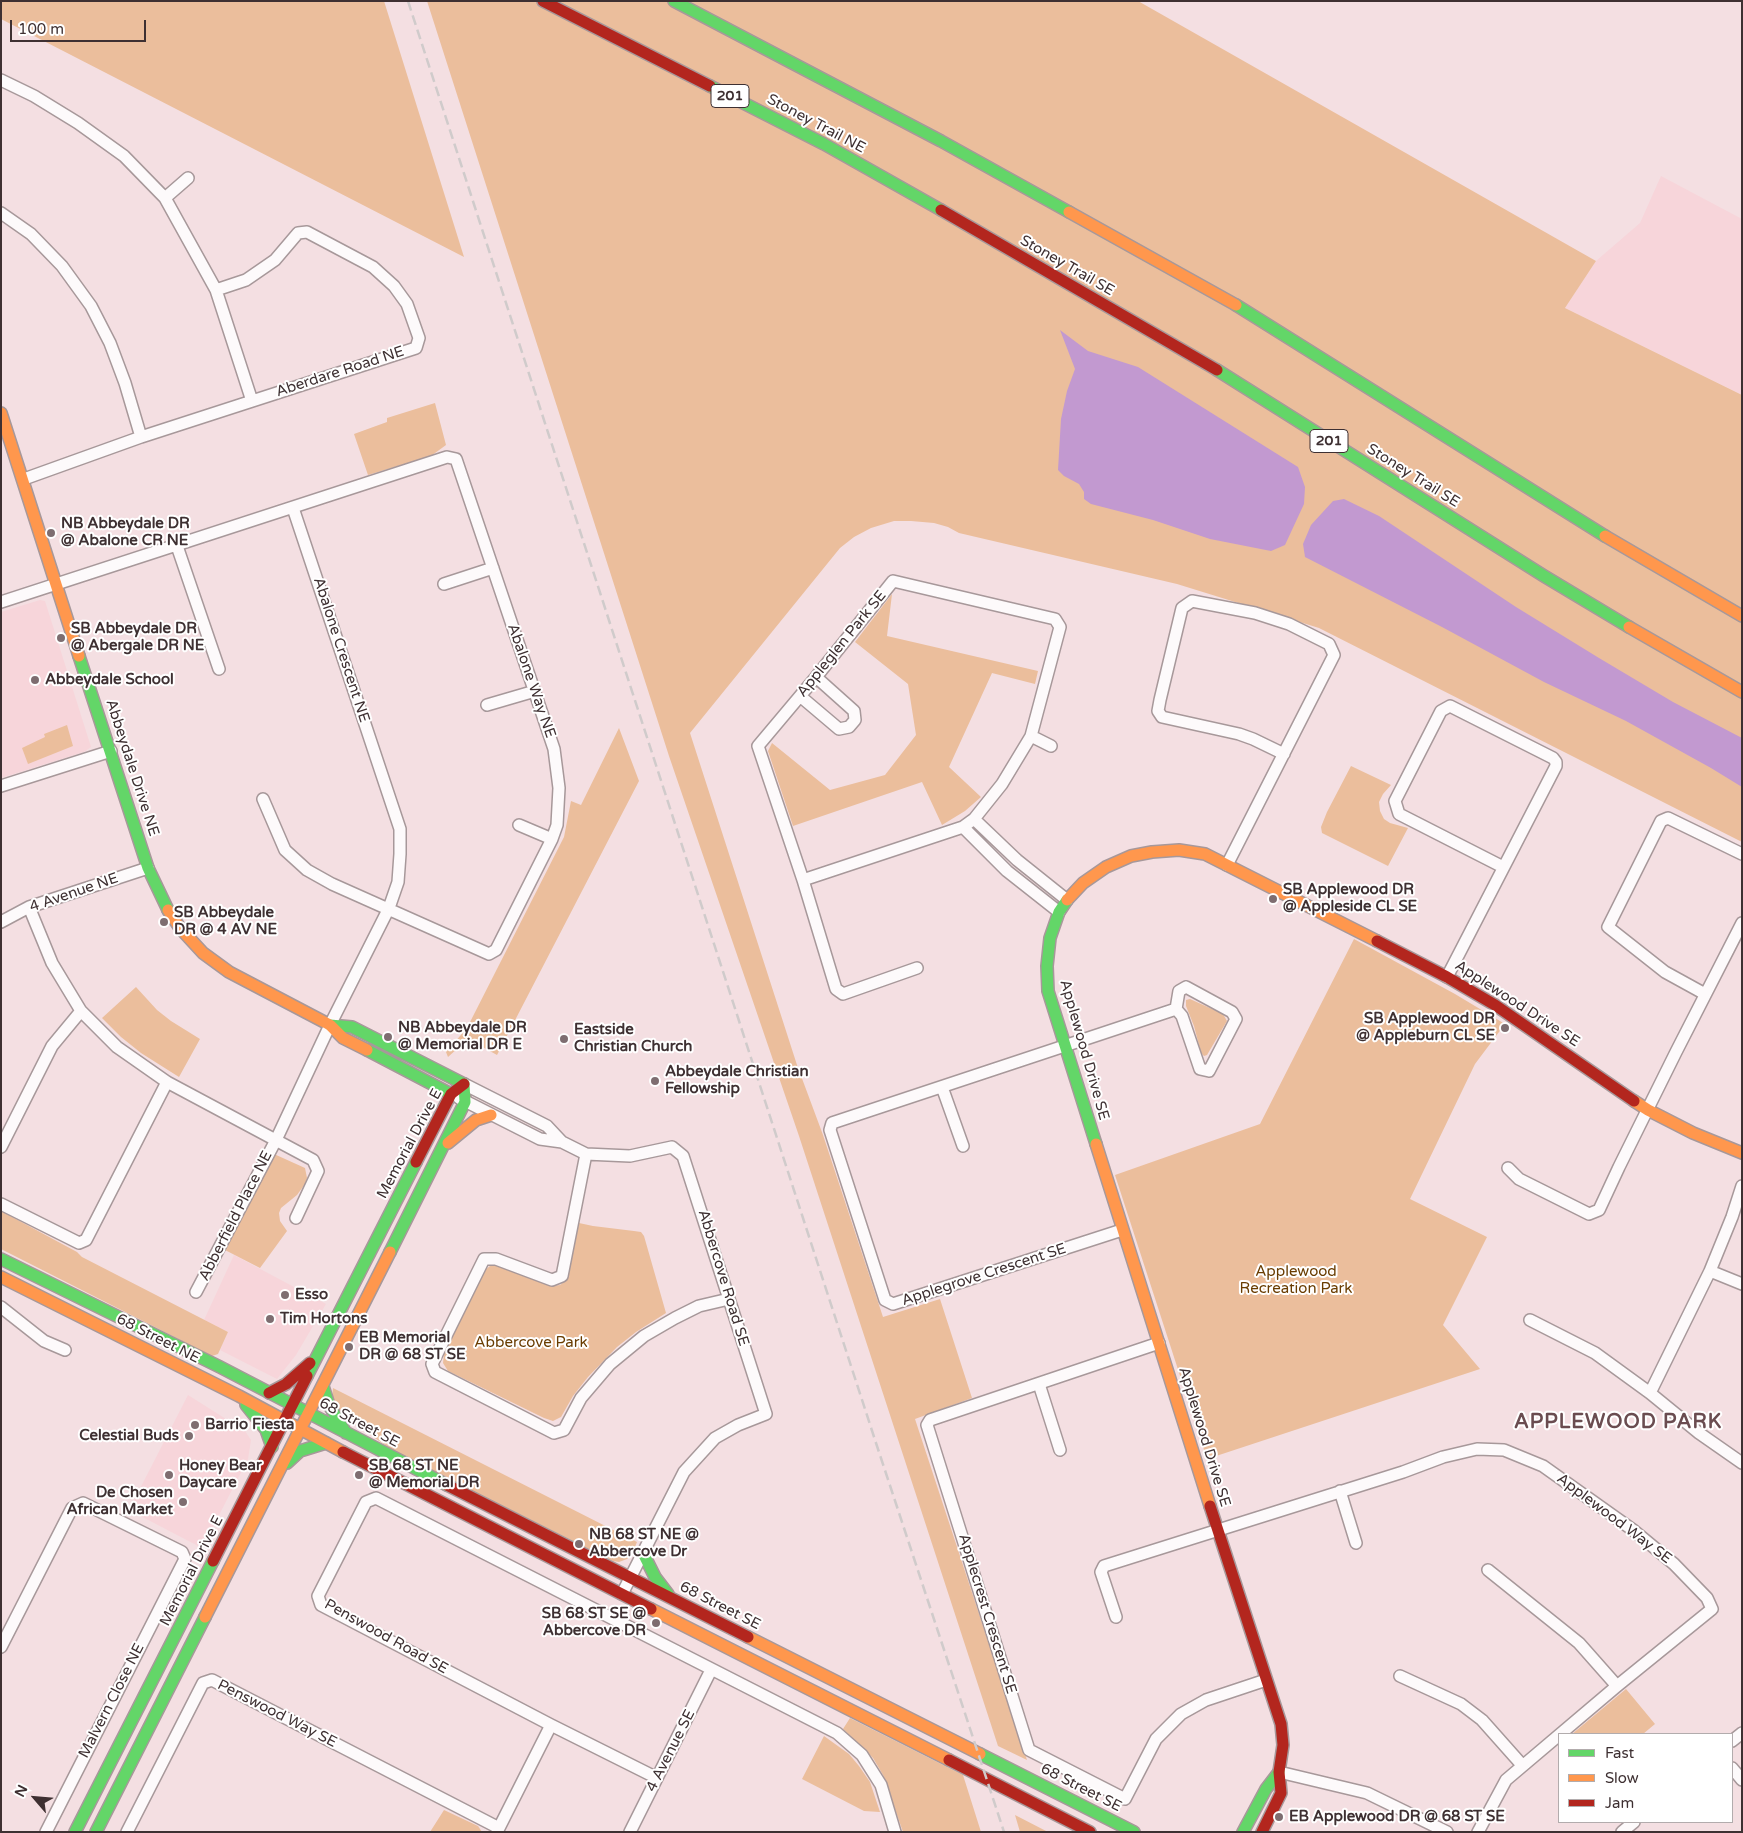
<!DOCTYPE html>
<style>
body{margin:0}
#map{position:relative;width:1743px;height:1833px;overflow:hidden;background:#f4dfe2;font-family:"Varela Round",sans-serif}
canvas{display:block}
.frame{position:absolute;inset:0;border:2px solid #3e3032;pointer-events:none}
.legend{position:absolute;left:1558px;top:1733px;width:175px;height:90px;box-sizing:border-box;background:#fff;border:1px solid #b2acad;margin:0;padding:6px 9px;list-style:none;font-size:15px;color:#3e3032}
.legend li{display:flex;align-items:center;gap:10px;height:25px}
.legend b{width:25px;border:1px solid #b2acad}
.north{position:absolute;left:10px;top:1773px;width:50px;height:50px;-webkit-text-stroke:4px #fff;paint-order:stroke;rotate:297deg;font-size:14px;font-weight:700;line-height:20px;text-align:center;color:#3e3032}
.north::after{content:'';display:block;margin:auto;width:18px;height:22px;background:#3e3032;clip-path:polygon(50% 0,100% 100%,50% 72%,0 100%)}
.scale{position:absolute;left:10px;top:20px;width:136px;height:22px;box-sizing:border-box;border:2px solid #3e3032;border-top:0;padding-left:6px;font-size:15px;line-height:18px;white-space:nowrap;color:#3e3032;-webkit-text-stroke:4px #fff;paint-order:stroke}
</style>
<div id="map">
<canvas width="1743" height="1833"></canvas>
<div class="frame"></div>
<ul class="legend">
<li><b style="height:6px;background:#63d668"></b>Fast</li>
<li><b style="height:6px;background:#ff974d"></b>Slow</li>
<li><b style="height:6px;background:#b3261e"></b>Jam</li>
</ul>
<div class="north">N</div>
<div class="scale">100 m</div>
</div>
<script>
const ctx = document.querySelector('canvas').getContext('2d');
ctx.lineJoin = 'round';
function fillPath(path, color) { ctx.fillStyle = color; ctx.fill(path, 'evenodd'); }
const poly = rows => new Path2D(rows.map(r => 'M' + r).join(''));
function stroke(path, color, width, dash) { ctx.strokeStyle = color; ctx.lineWidth = width; ctx.lineCap = dash ? 'butt' : 'round'; ctx.setLineDash(dash || []); ctx.stroke(path); }
function drawText(font, color, halo, rows, align = 'center') {
  ctx.font = font + ' "Varela Round",sans-serif'; ctx.lineWidth = 4; ctx.setLineDash([]); ctx.textBaseline = 'middle'; ctx.strokeStyle = halo; ctx.fillStyle = color; for (const [text, x, y, turn = 0] of rows) {
    ctx.save(); ctx.translate(x, y); ctx.rotate((+turn || 0) * Math.PI / 180); ctx.textAlign = isNaN(turn) ? turn : align; if (halo) ctx.strokeText(text, 0, 0); ctx.fillText(text, 0, 0); ctx.restore();
  }
}
fillPath(poly([
 [1661,176,1742,219,1742,395,1565,308,1596,261,1640,223],
 [40,600,45,601,91,747,84,752,1,778,1,612],
 [234,1255,326,1304,296,1355,277,1379,220,1350,228,1332,204,1320],
 [188,1395,245,1431,251,1440,248,1459,202,1548,129,1510]
]), '#f7d5da');
fillPath(poly([
 [1,1,384,1,464,257,1,19],
 [427,1,1138,1,1596,261,1565,308,1742,395,1742,842,1319,628,1177,584,959,533,948,527,934,523,911,521,894,521,871,528,854,537,840,548,690,733,797,1065,823,1135,883,1317,940,1299,972,1398,915,1419,1027,1760,998,1746,799,1136,669,756],
 [435,403,446,445,431,456,368,475,354,434,387,422,387,418],
 [892,594,887,636,1038,671,1035,684,992,673,949,767,981,797,965,811,942,825,922,782,793,826,768,751,772,743,830,790,885,775,916,735,908,684,855,642],
 [67,725,73,746,28,764,22,748,45,737,44,734],
 [619,728,639,781,497,1055,468,1039,448,1057,446,1052,467,1028,564,837,571,801,581,805],
 [1351,766,1391,785,1383,794,1379,802,1380,811,1384,819,1390,823,1408,828,1388,866,1322,833,1321,827,1327,812],
 [1354,939,1455,994,1505,1024,1475,1064,1410,1199,1487,1237,1443,1325,1480,1369,1207,1459,1115,1175,1260,1124],
 [136,987,157,1010,171,1021,200,1039,179,1077,141,1053,121,1037,102,1018],
 [1190,999,1223,1014,1227,1021,1207,1055,1204,1056,1201,1053,1194,1026,1186,1006,1186,1000],
 [274,1154,305,1168,307,1178,305,1184,297,1195,281,1208,279,1213,280,1221,287,1231,260,1268,225,1250],
 [1,1211,77,1252,82,1257,228,1332,218,1354,212,1356,1,1249],
 [579,1223,593,1226,634,1231,641,1232,644,1236,666,1313,636,1332,617,1347,588,1377,573,1396,561,1417,553,1421,544,1418,448,1371,443,1363,444,1354,485,1270,490,1266,501,1266,551,1286,560,1285,565,1281],
 [333,1388,637,1542,632,1554,627,1559,619,1562,613,1561,400,1455,348,1420,339,1411,332,1397],
 [1626,1689,1655,1724,1643,1734,1572,1734],
 [850,1718,963,1775,981,1832,903,1832,883,1775,873,1758,843,1729],
 [824,1736,849,1754,859,1766,870,1782,880,1812,864,1811,802,1779],
 [444,1810,478,1826,482,1832,430,1832],
 [1015,1815,1048,1832,1020,1832]
]), '#ebbe9c');
fillPath(poly([
 [1060,330,1088,351,1138,367,1298,467,1305,487,1304,504,1285,545,1271,551,1210,539,1153,520,1091,504,1084,499,1084,492,1079,484,1064,476,1058,470,1061,419,1067,391,1075,369],
 [1344,499,1379,516,1516,607,1599,658,1673,702,1742,738,1742,787,1711,768,1626,721,1544,682,1442,627,1305,557,1303,544,1311,525,1333,501]
]), '#c299d0');
const street = poly([
 [1,80,34,96,78,123,124,156,165,198,216,290,252,401],
 [165,198,188,178],
 [1,213,31,234,62,266,91,306,110,343,125,383,141,437],
 [24,479,141,437,416,348,419,338,407,304,394,286,373,267,307,232,298,233,275,260,246,280,216,290],
 [177,546,219,669],
 [444,584,493,568],
 [1,602,447,457,456,459,554,749,559,788,557,825,552,839,496,950,489,954,332,884,307,870,285,850,263,799],
 [800,696,839,729,849,727,855,720,854,711,816,677],
 [487,705,535,691],
 [1031,736,1051,746],
 [1,786,111,751],
 [974,819,1017,860,1067,900],
 [519,825,552,839],
 [963,827,1007,871,1059,912],
 [1227,865,1334,655,1329,644,1289,624,1255,613,1192,601,1182,608,1160,700,1158,711,1162,717,1239,734,1253,739,1284,754],
 [803,880,963,827,974,819,1002,784,1031,736,1060,627,1055,619,893,581,816,677,758,746,803,880,836,989,843,994,917,968],
 [29,907,52,963,81,1011,117,1047,167,1082,313,1160,318,1171,296,1218],
 [1,922,29,907,148,868],
 [1447,977,1556,766,1556,762,1553,758,1450,706,1441,711,1395,801,1399,814,1503,867],
 [1186,987,1232,1012,1236,1019,1209,1071,1200,1069,1182,1016,1176,1009,1179,991,1186,987],
 [1705,994,1665,972,1608,927,1661,821,1668,818,1742,854],
 [464,1084,547,1126,562,1142,586,1154,630,1156,672,1147,683,1156,766,1414,738,1425,715,1438,684,1472,622,1594],
 [942,1087,963,1146],
 [459,1098,540,1139,562,1142],
 [1,1147,52,1046,81,1011],
 [586,1154,562,1276,552,1280,496,1259,484,1259,432,1364,435,1372,554,1433,564,1430,581,1398,610,1364,644,1336,675,1318,699,1306,729,1299],
 [1508,1168,1519,1179,1589,1214,1599,1210,1619,1167,1676,1052,1742,923],
 [1,1204,79,1243,86,1240,167,1082],
 [1122,1230,893,1304,885,1300,830,1130,832,1123,1176,1009],
 [1710,1271,1732,1217,1742,1186],
 [1742,1284,1710,1271,1650,1393,1699,1433,1742,1463],
 [196,1292,276,1140,330,1025,389,908,398,882,400,854,400,829,293,508],
 [1,1307,44,1341,65,1350],
 [1530,1320,1595,1353,1650,1393],
 [1159,1343,930,1420,927,1425,1029,1750,1125,1799,1156,1739,1181,1714,1206,1700,1266,1680],
 [1039,1384,1060,1450],
 [1340,1491,1356,1543],
 [1488,1570,1579,1643,1617,1686],
 [1116,1617,1101,1572,1104,1566,1403,1472,1443,1457,1477,1449,1504,1450,1543,1466,1633,1530,1674,1564,1707,1598,1712,1609,1617,1686,1506,1780,1478,1832],
 [1,1647,72,1508,83,1503,182,1552,185,1559,46,1832],
 [1400,1676,1461,1704,1482,1720,1522,1765],
 [1732,1741,1742,1733],
 [1732,1768,1742,1780],
 [1279,1772,1367,1793,1447,1832],
 [657,1778,551,1725,321,1605,318,1596,366,1502,376,1498,837,1733,862,1755,881,1785,895,1832],
 [127,1832,203,1683,212,1680,499,1828],
 [497,1832,551,1725],
 [630,1832,711,1670],
 [1622,1832,1634,1822]
]);
const fast = poly([
 [674,1,941,141,1069,212],
 [710,86,824,144,941,210],
 [1236,305,1605,536],
 [1217,370,1544,576,1629,627],
 [79,656,148,868,168,910],
 [1067,900,1059,912,1050,938,1047,966,1048,991,1096,1144],
 [330,1025,352,1027,464,1084],
 [367,1050,451,1094],
 [390,1252,465,1102,464,1084],
 [1,1259,220,1367,447,1485],
 [307,1376,416,1162],
 [323,1386,329,1405,346,1433],
 [246,1405,266,1430,272,1447],
 [287,1463,300,1451,326,1443],
 [643,1553,655,1577,668,1594],
 [980,1754,1134,1832],
 [75,1832,213,1561],
 [96,1832,205,1617],
 [1243,1832,1266,1789,1279,1772]
]);
const slow = poly([
 [1069,212,1236,305],
 [1,413,79,656],
 [1605,536,1742,616],
 [1629,627,1742,692],
 [1067,900,1083,883,1106,867,1131,856,1152,852,1179,850,1205,854,1377,941],
 [168,910,180,928,203,953,229,972,330,1025,343,1038,367,1050],
 [1634,1101,1648,1110,1693,1133,1742,1153],
 [448,1143,476,1120,491,1115],
 [1096,1144,1210,1506],
 [1,1277,239,1396,343,1452],
 [651,1609,949,1760],
 [205,1617,390,1252],
 [748,1637,980,1754]
]);
const jam = poly([
 [543,1,710,86],
 [941,210,1217,370],
 [1377,941,1447,977,1495,1005,1634,1101],
 [416,1162,451,1094,464,1084],
 [269,1393,286,1384,310,1363],
 [343,1452,651,1609],
 [447,1485,748,1637],
 [1210,1506,1281,1724,1283,1745,1279,1772,1281,1793,1262,1832],
 [213,1561,307,1376],
 [949,1760,1090,1832]
]);
stroke(street, '#a7989a', 14);
stroke(fast, '#a7989a', 14);
stroke(slow, '#a7989a', 14);
stroke(jam, '#a7989a', 14);
stroke(street, '#fdfafb', 11);
stroke(fast, '#63d668', 11);
stroke(slow, '#ff974d', 11);
stroke(jam, '#b3261e', 11);
stroke(poly([
 [408,1,876,1443,1004,1832]
]), '#d0cbcb', 2.5, [10, 5]);
for (const [x, y, r, color] of [
 [51,533,5,"#7e6d70"],
 [61,638,5,"#7e6d70"],
 [35,680,5,"#7e6d70"],
 [1273,899,5,"#7e6d70"],
 [164,922,5,"#7e6d70"],
 [1505,1028,5,"#7e6d70"],
 [388,1037,5,"#7e6d70"],
 [564,1039,5,"#7e6d70"],
 [655,1081,5,"#7e6d70"],
 [285,1295,5,"#7e6d70"],
 [270,1319,5,"#7e6d70"],
 [349,1347,5,"#7e6d70"],
 [195,1425,5,"#7e6d70"],
 [189,1436,5,"#7e6d70"],
 [169,1475,5,"#7e6d70"],
 [359,1475,5,"#7e6d70"],
 [183,1502,5,"#7e6d70"],
 [579,1544,5,"#7e6d70"],
 [656,1623,5,"#7e6d70"],
 [1279,1817,5,"#7e6d70"]
]) { const dot = new Path2D(); dot.arc(x, y, r, 0, 2 * Math.PI); ctx.fillStyle = color; ctx.fill(dot); stroke(dot, '#fff', 2); }
for (const [x, y, w] of [
 [730,96,38],
 [1329,441,38]
]) { const box = new Path2D(); box.roundRect(x - w / 2, y - 11.5, w, 23, 4); ctx.fillStyle = '#fff'; ctx.fill(box); stroke(box, '#3e3032', 1); }
drawText('bold 14px', '#3e3032', null, [
 ["201",730,96],
 ["201",1329,441]
]);
drawText('15px', '#3e3032', '#fff', [
 ["Stoney Trail NE",816,124,28],
 ["Stoney Trail SE",1067,266,30],
 ["Aberdare Road NE",340,372,-18],
 ["Stoney Trail SE",1413,476,32],
 ["Appleglen Park SE",842,644,-51],
 ["Abalone Crescent NE",341,650,72],
 ["Abalone Way NE",531,681,71],
 ["Abbeydale Drive NE",132,768,72],
 ["4 Avenue NE",74,893,-19],
 ["Applewood Drive SE",1517,1004,33],
 ["Applewood Drive SE",1084,1050,74],
 ["Memorial Drive E",410,1144,-62],
 ["Abberfield Place NE",236,1216,-63],
 ["Applegrove Crescent SE",984,1275,-18],
 ["Abbercove Road SE",723,1278,73],
 ["68 Street NE",158,1339,27],
 ["68 Street SE",359,1423,28],
 ["Applewood Drive SE",1204,1437,73],
 ["Applewood Way SE",1614,1519,37],
 ["Memorial Drive E",192,1571,-63],
 ["68 Street SE",720,1606,27],
 ["Applecrest Crescent SE",987,1614,73],
 ["Penswood Road SE",386,1637,29],
 ["Malvern Close NE",112,1701,-63],
 ["Penswood Way SE",277,1714,27],
 ["4 Avenue SE",671,1751,-63],
 ["68 Street SE",1081,1788,27]
]);
drawText('bold 15px', '#3e3032', '#fff', [
 ["NB Abbeydale DR",61,524],
 ["@ Abalone CR NE",61,541],
 ["SB Abbeydale DR",71,629],
 ["@ Abergale DR NE",71,646],
 ["Abbeydale School",45,680],
 ["SB Applewood DR",1283,890],
 ["@ Appleside CL SE",1283,907],
 ["SB Abbeydale",174,913],
 ["DR @ 4 AV NE",174,930],
 ["SB Applewood DR",1495,1019,"right"],
 ["@ Appleburn CL SE",1495,1036,"right"],
 ["NB Abbeydale DR",398,1028],
 ["@ Memorial DR E",398,1045],
 ["Eastside",574,1030],
 ["Christian Church",574,1047],
 ["Abbeydale Christian",665,1072],
 ["Fellowship",665,1089],
 ["Esso",295,1295],
 ["Tim Hortons",280,1319],
 ["EB Memorial",359,1338],
 ["DR @ 68 ST SE",359,1355],
 ["Barrio Fiesta",205,1425],
 ["Celestial Buds",179,1436,"right"],
 ["Honey Bear",179,1466],
 ["Daycare",179,1483],
 ["SB 68 ST NE",369,1466],
 ["@ Memorial DR",369,1483],
 ["De Chosen",173,1493,"right"],
 ["African Market",173,1510,"right"],
 ["NB 68 ST NE @",589,1535],
 ["Abbercove Dr",589,1552],
 ["SB 68 ST SE @",646,1614,"right"],
 ["Abbercove DR",646,1631,"right"],
 ["EB Applewood DR @ 68 ST SE",1289,1817]
], 'left');
drawText('15px', '#693c00', '#fff', [
 ["Applewood",1296,1272],
 ["Recreation Park",1296,1289],
 ["Abbercove Park",531,1343]
]);
ctx.letterSpacing = '1px';
drawText('bold 20px', '#6a4c50', '#fff', [
 ["APPLEWOOD PARK",1618,1423]
]);
ctx.letterSpacing = '0px';
</script>
